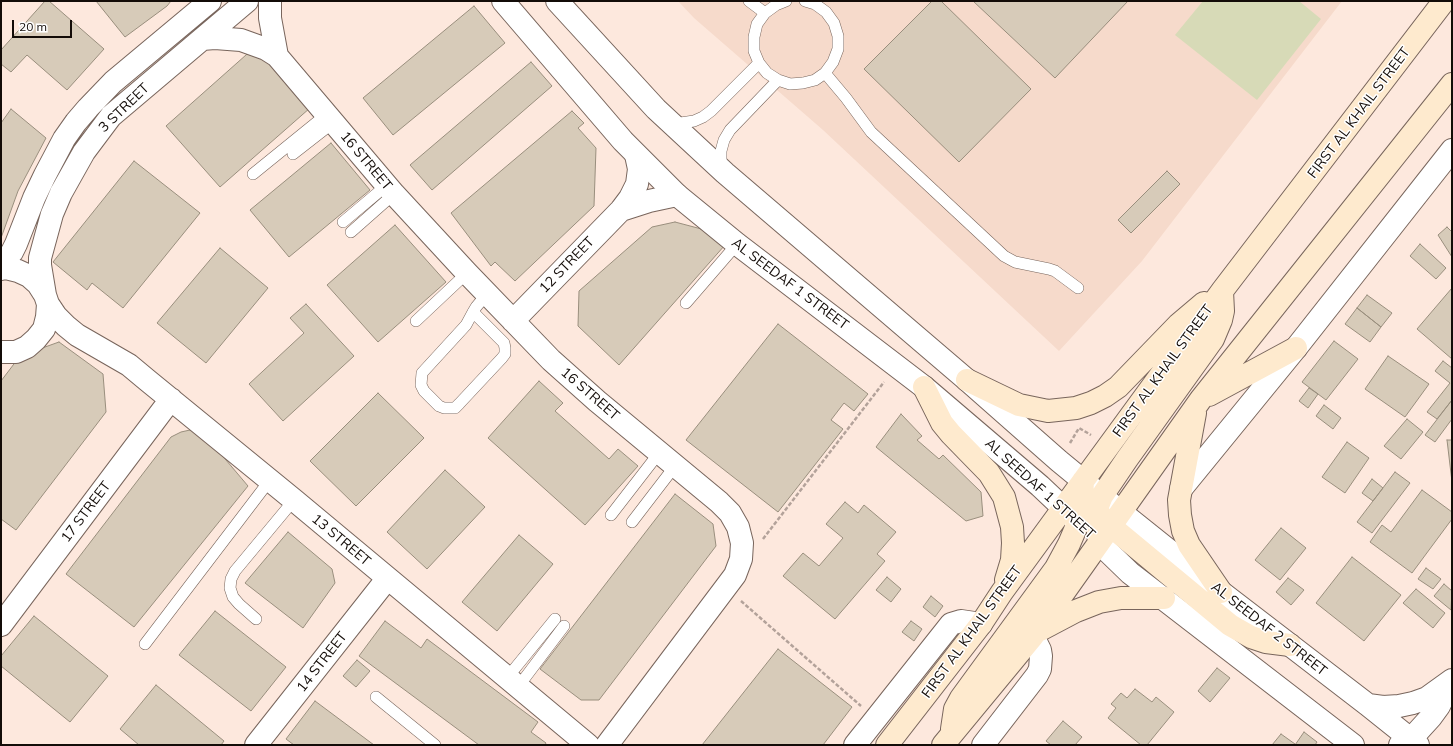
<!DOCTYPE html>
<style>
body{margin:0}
#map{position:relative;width:1453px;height:746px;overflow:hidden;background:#fde8dd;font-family:Mulish,sans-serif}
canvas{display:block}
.frame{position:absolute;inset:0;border:2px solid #130c08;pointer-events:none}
.scale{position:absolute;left:12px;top:20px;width:60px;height:18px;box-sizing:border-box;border:2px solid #130c08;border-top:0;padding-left:5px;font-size:12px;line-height:14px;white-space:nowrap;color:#130c08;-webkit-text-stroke:3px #fff;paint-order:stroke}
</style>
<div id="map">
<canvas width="1453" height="746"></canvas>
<div class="frame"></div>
<div class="scale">20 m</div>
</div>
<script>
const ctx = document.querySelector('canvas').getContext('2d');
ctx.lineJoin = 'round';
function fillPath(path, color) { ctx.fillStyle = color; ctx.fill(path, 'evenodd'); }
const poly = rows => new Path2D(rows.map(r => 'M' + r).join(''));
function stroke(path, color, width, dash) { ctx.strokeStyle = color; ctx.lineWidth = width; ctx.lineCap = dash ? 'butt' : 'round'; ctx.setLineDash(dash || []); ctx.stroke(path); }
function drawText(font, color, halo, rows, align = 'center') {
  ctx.font = font + ' Mulish,sans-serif'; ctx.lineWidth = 3; ctx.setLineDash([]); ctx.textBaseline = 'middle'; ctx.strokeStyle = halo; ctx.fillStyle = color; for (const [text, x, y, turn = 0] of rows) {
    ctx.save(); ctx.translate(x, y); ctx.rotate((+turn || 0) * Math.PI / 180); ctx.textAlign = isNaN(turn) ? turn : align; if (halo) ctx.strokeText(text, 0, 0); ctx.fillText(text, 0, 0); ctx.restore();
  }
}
fillPath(poly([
 [678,1,1342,1,1142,261,1059,351,823,130,694,18]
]), '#f6dacb');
fillPath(poly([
 [1203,1,1299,1,1321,19,1257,100,1175,35]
]), '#d7dab7');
const building = poly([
 [45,1,49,1,104,49,67,90,27,55,11,72,1,64,1,50,45,1],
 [96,1,171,1,167,6,125,37,96,1],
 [932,1,941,1,1031,89,959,162,864,69,932,1],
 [973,1,1128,1,1055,78,973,1],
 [474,6,505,43,393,135,363,98,474,6],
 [255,47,310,108,220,187,166,126,255,47],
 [531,62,552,86,432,190,410,165,531,62],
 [11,109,46,138,18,191,1,238,1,123,11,109],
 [572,111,584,123,578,128,596,148,594,206,515,281,495,262,491,266,451,213,572,111],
 [331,143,370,190,289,257,250,210,331,143],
 [134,161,200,213,123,308,92,283,87,290,53,262,134,161],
 [1167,171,1180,184,1131,233,1118,220,1167,171],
 [675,222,709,231,725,245,619,365,578,326,579,291,652,227,675,222],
 [395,225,446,282,378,342,327,285,395,225],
 [1447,227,1452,232,1452,257,1438,235,1447,227],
 [1420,244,1446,268,1436,279,1410,256,1420,244],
 [220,248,268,288,206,363,157,323,220,248],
 [1452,288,1452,359,1417,329,1452,288],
 [1367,295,1392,313,1381,327,1357,308,1367,295],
 [306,304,354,356,283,421,249,384,304,333,290,318,306,304],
 [1357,308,1381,327,1370,342,1345,324,1357,308],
 [778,324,868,394,854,411,844,403,831,420,843,429,778,512,686,440,778,324],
 [1334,341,1358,359,1326,400,1302,382,1334,341],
 [59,342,103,374,106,412,16,530,1,519,1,381,20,356,59,342],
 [1388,356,1429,384,1405,417,1365,389,1388,356],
 [1443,361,1452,368,1452,400,1437,419,1427,412,1450,383,1435,371,1443,361],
 [539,381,563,403,555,411,609,459,618,449,638,466,585,525,488,438,539,381],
 [1309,388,1318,394,1308,408,1299,401,1309,388],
 [378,393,424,438,356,506,310,461,378,393],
 [1452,400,1452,419,1435,442,1425,435,1452,400],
 [1324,405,1341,418,1333,429,1316,416,1324,405],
 [901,414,922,436,917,440,939,459,943,455,981,492,983,516,966,521,876,447,901,414],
 [1407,419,1423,432,1401,459,1384,446,1407,419],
 [190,430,204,434,248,486,134,627,66,574,171,437,181,432,190,430],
 [1447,440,1452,440,1452,482,1447,440],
 [1347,442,1369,458,1345,493,1322,477,1347,442],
 [445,470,485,507,427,569,387,532,445,470],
 [1395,472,1410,483,1372,533,1357,522,1395,472],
 [1372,479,1383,488,1373,501,1362,493,1372,479],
 [1422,490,1452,512,1452,519,1412,573,1370,542,1382,525,1391,532,1422,490],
 [675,494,713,524,716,546,599,700,581,700,540,669,675,494],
 [845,502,858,513,864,505,896,532,877,554,885,561,835,619,783,576,803,553,819,566,843,538,826,524,845,502],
 [1281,528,1306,548,1280,580,1255,560,1281,528],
 [288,532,332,569,335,583,303,628,245,583,288,532],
 [519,535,553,564,497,631,462,602,519,535],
 [1352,557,1401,595,1364,641,1316,603,1352,557],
 [1426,568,1441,579,1433,589,1418,579,1426,568],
 [887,577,901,589,891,602,876,590,887,577],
 [1288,578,1304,590,1291,605,1276,592,1288,578],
 [1444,584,1452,591,1451,610,1434,596,1444,584],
 [1416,589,1445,613,1433,628,1403,603,1416,589],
 [931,596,943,606,935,617,923,607,931,596],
 [215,611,286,667,251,711,179,655,215,611],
 [34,616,108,676,70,722,1,666,1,656,34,616],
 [385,621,421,648,427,639,538,722,531,732,546,743,545,745,479,745,359,656,385,621],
 [911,621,922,629,914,641,902,632,911,621],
 [778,649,852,707,823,745,702,745,778,649],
 [357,660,370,671,356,687,343,676,357,660],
 [1217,668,1230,678,1210,702,1198,691,1217,668],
 [156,685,224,741,221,745,139,745,120,729,156,685],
 [1135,689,1152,702,1156,697,1174,712,1147,745,1141,745,1108,718,1116,708,1111,704,1121,693,1127,698,1135,689],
 [315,701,374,745,294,745,286,739,315,701],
 [1063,721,1082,737,1075,745,1051,745,1046,741,1063,721],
 [1304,732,1317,742,1315,745,1295,745,1304,732],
 [1281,734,1295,744,1295,745,1272,745,1281,734]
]);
fillPath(building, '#d7cbb9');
stroke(building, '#998e7d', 1);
const service = poly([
 [749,1,765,13],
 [786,1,776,5,765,13,757,24,754,37,754,51,759,63,767,73,778,80,790,84,803,83,815,80,825,73,833,62,838,49,838,36,834,23,826,12,815,4,805,1],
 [825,73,846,98,871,132,1004,256,1015,262,1049,269,1055,271,1078,288],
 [674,124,694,121,703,117,711,111,759,63],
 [293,154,334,122],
 [723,169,721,162,721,151,724,140,730,130,778,80],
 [253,174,327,114],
 [343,222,387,185],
 [351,232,394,194],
 [686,303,737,244],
 [473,312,504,343,505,348,505,354,502,358,459,404,455,408,444,408,439,406,424,391,421,385,422,373,466,325,473,312,476,307,487,294],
 [416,321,467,273],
 [611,515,659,453],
 [632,522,675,466],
 [256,619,239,604,233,597,230,588,231,579,235,571,294,500],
 [145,644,270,480],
 [507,678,555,619],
 [518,687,564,626],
 [376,697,435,745]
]);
const minor = poly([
 [270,1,270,18,277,56],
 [202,39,215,38,241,40,266,49,277,56,394,194,467,273,551,360,597,401,719,502,730,513,738,527,742,543,741,559,735,575,607,745],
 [621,210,649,201,677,195],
 [1,265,12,252,16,244,34,198,45,175,64,139,76,122,88,108,113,82,210,1],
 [1,269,6,268,18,271,29,276,38,284,45,295,48,304,47,317,44,329,36,339,27,347,16,352,1,352],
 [45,295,40,265,40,258,52,214,61,193,84,152,111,116,247,1],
 [48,304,56,316,66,326,77,335,129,365,147,380,294,500,588,745],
 [513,321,621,210,630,198,637,184,639,169,636,155],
 [1181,489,1296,348,1452,150],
 [1121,512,1221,592,1368,705,1418,745],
 [1099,543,1130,573,1353,745],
 [1,625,171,399],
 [1368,705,1383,707,1399,706,1413,703,1427,698,1452,680],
 [256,745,387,579],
 [855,745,951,624,961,621,981,624],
 [983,745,1037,675,1040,669,1041,656,1040,650,1033,636],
 [1400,745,1411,739,1431,717,1439,706,1450,684]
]);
const tertiary = poly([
 [503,1,623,141,677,195,737,244,924,387,1040,486,1077,521],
 [557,1,656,109,725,173,967,380,1059,461,1121,512]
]);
const secondary = poly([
 [967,380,1019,405,1048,411,1076,408,1091,403,1105,396,1118,387,1178,325,1204,303],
 [924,387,942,423,951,434,989,473,1004,497,1012,527,1013,543,1012,560,1006,580],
 [1209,395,1296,348],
 [1195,413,1179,500,1180,515,1183,531,1189,545,1221,592],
 [1100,515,1119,533,1230,625,1251,637,1266,642,1290,645],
 [1099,543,1096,511,1102,496,1127,459,1213,339,1221,320,1223,311,1222,291],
 [1040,630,1076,611,1099,602,1121,598,1164,598],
 [952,729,955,709,961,698,1056,568,1069,544,1078,523,1081,514,1083,481],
 [887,745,981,624,1002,592,1222,291,1444,1],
 [943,745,1033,636,1201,399,1452,84]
]);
stroke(service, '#78655c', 12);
stroke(minor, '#78655c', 24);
stroke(tertiary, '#78655c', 24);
stroke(secondary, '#78655c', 24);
stroke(poly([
 [1070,443,1079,428,1091,435],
 [763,539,884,382],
 [741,601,861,706]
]), '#b3a29a', 2.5, [4, 2]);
stroke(service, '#fff', 11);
stroke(minor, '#fff', 22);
stroke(tertiary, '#fff', 22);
stroke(secondary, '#feeace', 22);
drawText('14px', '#130c08', '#fff', [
 ["3 STREET",124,108,-44],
 ["FIRST AL KHAIL STREET",1359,113,-53],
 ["16 STREET",366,161,50],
 ["12 STREET",567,265,-46],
 ["AL SEEDAF 1 STREET",790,284,37],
 ["FIRST AL KHAIL STREET",1163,371,-54],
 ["16 STREET",590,394,41],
 ["AL SEEDAF 1 STREET",1040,489,42],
 ["17 STREET",86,512,-53],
 ["13 STREET",341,540,40],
 ["AL SEEDAF 2 STREET",1269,629,38],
 ["FIRST AL KHAIL STREET",972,632,-54],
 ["14 STREET",322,662,-52]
]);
</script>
